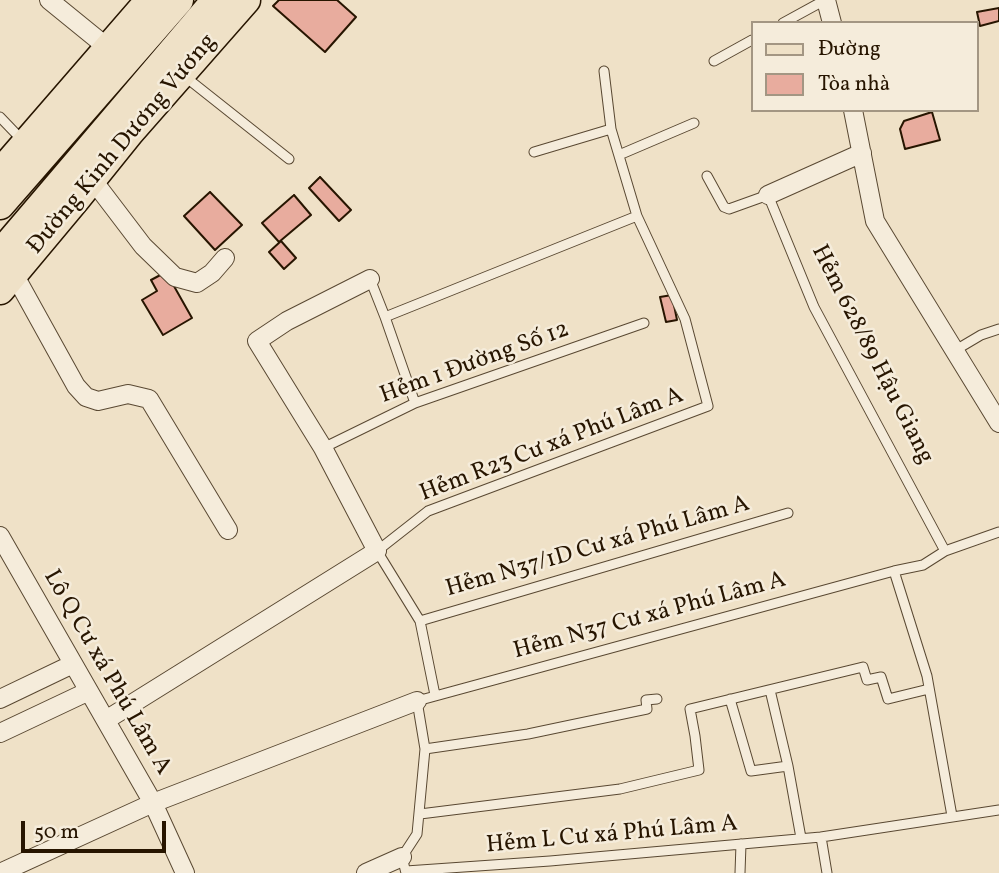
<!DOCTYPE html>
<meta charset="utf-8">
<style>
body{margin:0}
#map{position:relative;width:999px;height:873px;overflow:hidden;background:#efe1c7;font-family:Vollkorn,serif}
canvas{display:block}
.legend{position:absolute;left:751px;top:21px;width:228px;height:91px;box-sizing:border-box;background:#f5ecdb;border:2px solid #a39683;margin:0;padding:9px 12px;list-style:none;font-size:21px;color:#271500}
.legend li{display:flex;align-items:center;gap:14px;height:35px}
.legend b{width:35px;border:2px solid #a39683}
.scale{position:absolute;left:21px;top:821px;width:145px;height:32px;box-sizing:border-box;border:4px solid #271500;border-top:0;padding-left:9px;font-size:21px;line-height:24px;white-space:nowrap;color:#271500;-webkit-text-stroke:5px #f5ecdb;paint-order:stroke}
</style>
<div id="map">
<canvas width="999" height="873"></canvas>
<ul class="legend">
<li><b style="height:9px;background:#efe1c7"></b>Đường</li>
<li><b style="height:19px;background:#e8ac9e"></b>Tòa nhà</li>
</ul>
<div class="scale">50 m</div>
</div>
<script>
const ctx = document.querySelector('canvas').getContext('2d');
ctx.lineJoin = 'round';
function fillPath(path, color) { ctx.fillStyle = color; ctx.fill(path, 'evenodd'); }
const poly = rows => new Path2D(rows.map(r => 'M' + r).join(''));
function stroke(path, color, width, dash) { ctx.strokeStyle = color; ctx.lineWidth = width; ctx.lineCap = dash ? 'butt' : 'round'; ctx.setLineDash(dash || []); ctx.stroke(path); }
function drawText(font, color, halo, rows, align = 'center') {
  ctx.font = font + ' Vollkorn,serif'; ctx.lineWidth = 5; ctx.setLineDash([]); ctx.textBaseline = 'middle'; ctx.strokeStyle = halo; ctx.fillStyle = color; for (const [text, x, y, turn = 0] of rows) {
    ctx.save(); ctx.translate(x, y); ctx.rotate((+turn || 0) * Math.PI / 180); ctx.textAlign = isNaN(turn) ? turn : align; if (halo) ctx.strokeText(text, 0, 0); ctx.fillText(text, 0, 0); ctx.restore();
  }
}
const building = poly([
 [279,0,337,0,356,17,325,52,273,6,279,0],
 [999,8,999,21,980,26,977,12,999,8],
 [932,112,940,140,905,149,900,129,904,121,932,112],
 [320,177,351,210,339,221,309,188,320,177],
 [210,192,242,225,215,250,184,216,210,192],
 [294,195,311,215,279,242,262,223,294,195],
 [281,241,296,258,284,269,269,252,281,241],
 [166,272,192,318,163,335,142,300,157,291,151,280,166,272],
 [672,295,677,320,666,322,660,297,672,295]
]);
fillPath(building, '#e8ac9e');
stroke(building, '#271500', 2);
const lane = poly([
 [783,23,825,0],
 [714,61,752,40],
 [183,75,289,159],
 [0,117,23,141],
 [534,152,611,129],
 [619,155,694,123],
 [707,176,724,207,729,209,768,195,814,307,945,551],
 [370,279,385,317,415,403],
 [385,317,637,216],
 [954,351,981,335,999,329],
 [323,448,415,403,644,323],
 [894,571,927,676,952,816],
 [420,621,788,513],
 [770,690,788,766,801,838],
 [435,695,420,621,377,551,428,511,708,406,685,319,637,216,611,129,604,71],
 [730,699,751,771,788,766],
 [425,749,528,734,647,709,646,700,657,699],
 [420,814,620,789,699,770,695,736,690,709,863,667,867,680,881,677,888,699,929,689],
 [406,871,550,861,821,837],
 [406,873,402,857,417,834,425,749,417,701,894,571,923,565,945,551,999,532],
 [740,873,741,844],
 [827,873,821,837,999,810]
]);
const street = poly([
 [49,0,108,48],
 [826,0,832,23],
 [853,110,875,221,999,423],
 [92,179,143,246,175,277,197,283,212,273,225,258],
 [768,195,862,153],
 [14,274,76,386,86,397,98,401,128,394,149,399,228,530],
 [0,536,153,803,185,873],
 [0,699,73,664],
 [106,720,377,551,323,448,257,341,287,321,370,279],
 [0,733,89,691],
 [0,873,153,803,417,701],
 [366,873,402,857]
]);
const primary = poly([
 [0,173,150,0],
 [0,205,179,0],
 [0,254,216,0],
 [0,290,76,199,130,132,246,0]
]);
stroke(lane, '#594832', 11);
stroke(street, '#594832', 20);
stroke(primary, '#271500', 31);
stroke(lane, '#f5ecdb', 9);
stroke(street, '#f5ecdb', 18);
stroke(primary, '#efe1c7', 28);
drawText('24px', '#271500', '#f5ecdb', [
 ["Đường Kinh Dương Vương",123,145,-50],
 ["Hẻm 628/89 Hậu Giang",871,355,63],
 ["Hẻm 1 Đường Số 12",475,364,-20],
 ["Hẻm R23 Cư xá Phú Lâm A",552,446,-21],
 ["Hẻm N37/1D Cư xá Phú Lâm A",598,548,-16],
 ["Hẻm N37 Cư xá Phú Lâm A",650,617,-15],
 ["Lô Q Cư xá Phú Lâm A",106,673,60],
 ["Hẻm L Cư xá Phú Lâm A",612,836,-5]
]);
</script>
